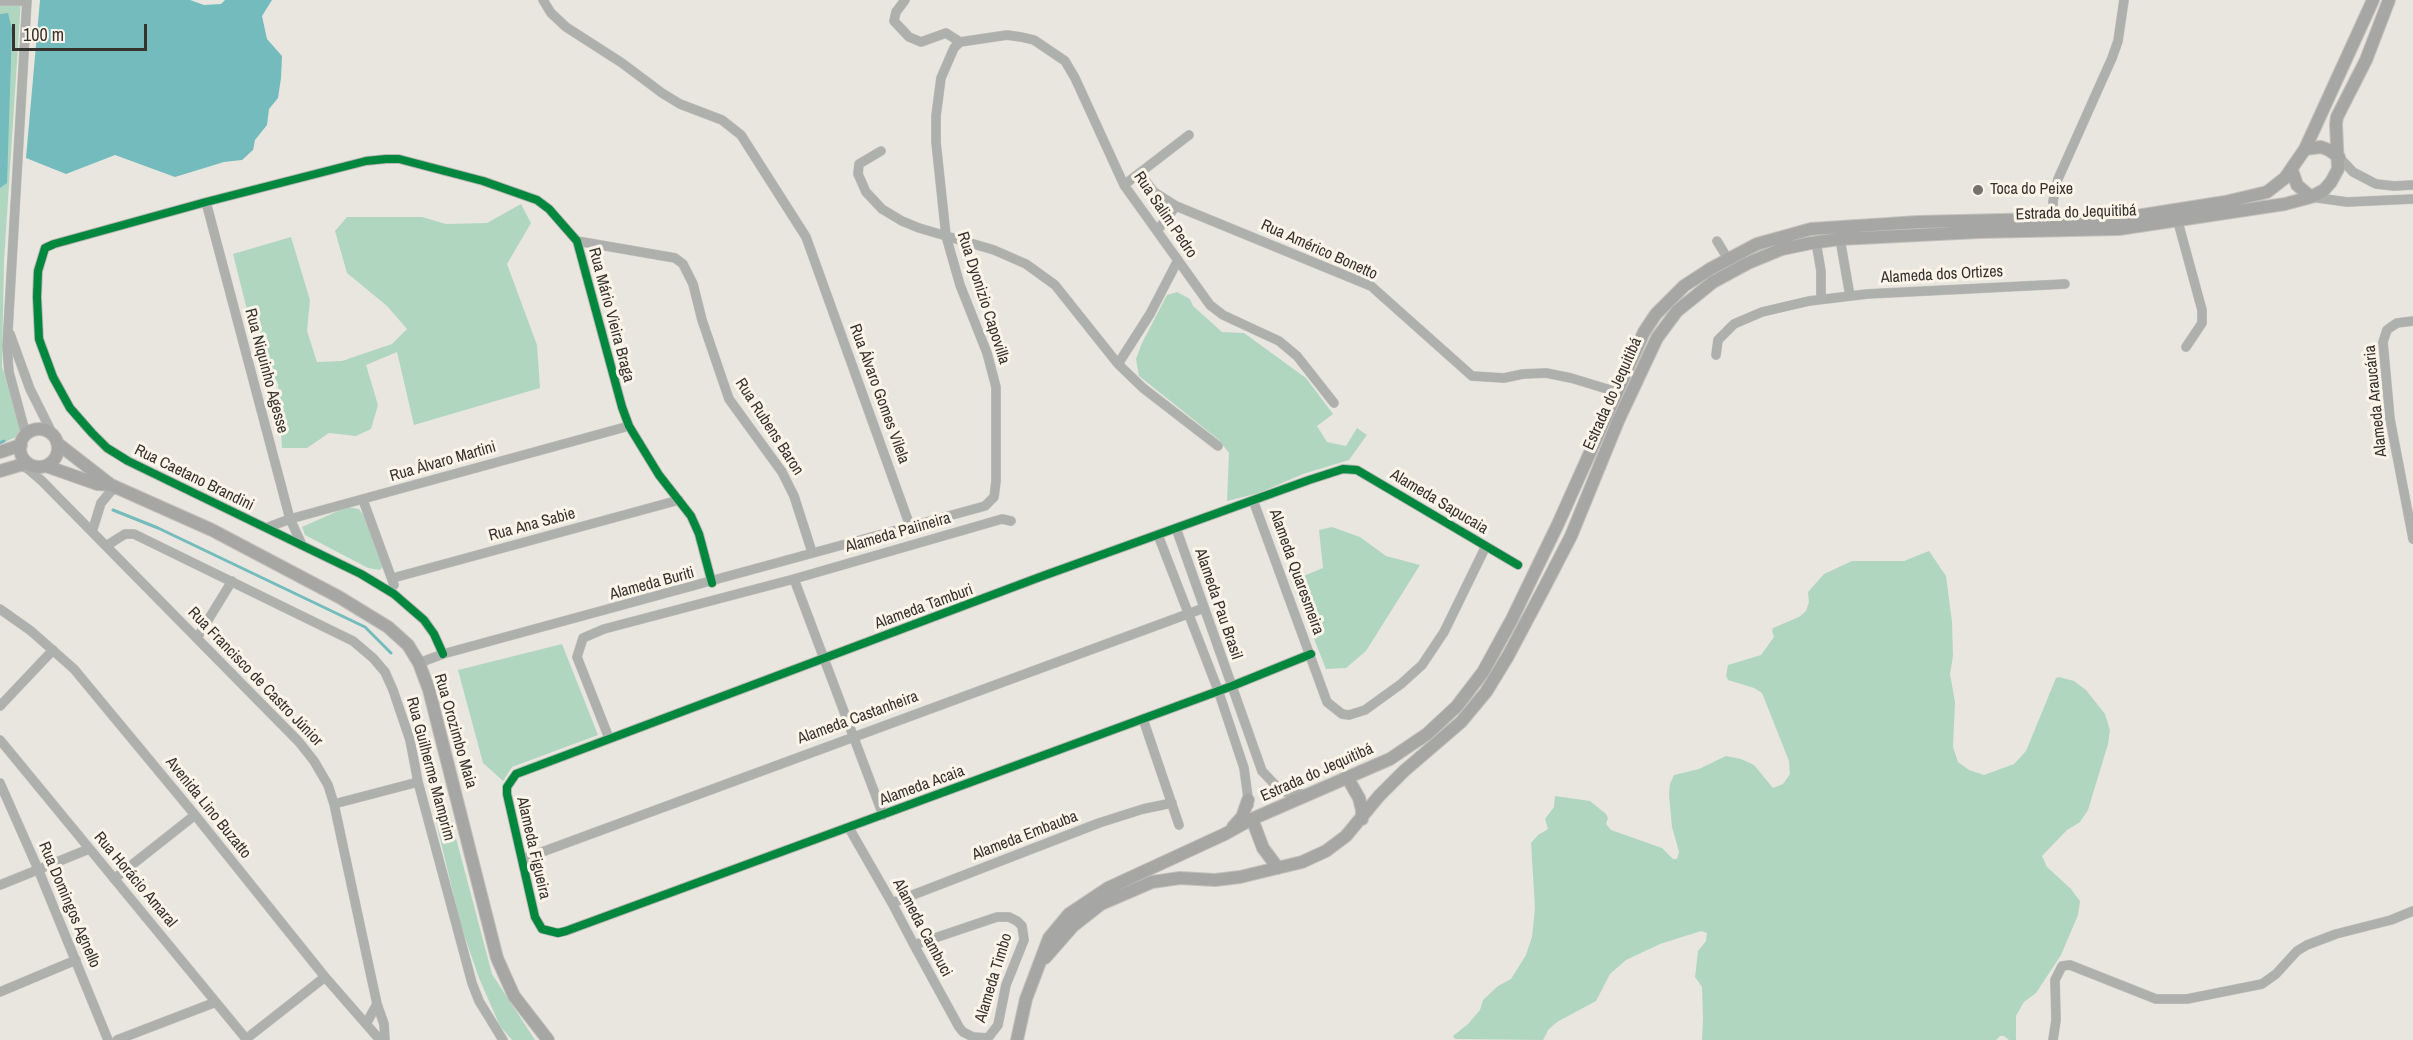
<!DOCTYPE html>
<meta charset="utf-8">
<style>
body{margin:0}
#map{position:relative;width:2413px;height:1040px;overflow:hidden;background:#e9e6df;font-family:"Archivo Narrow",sans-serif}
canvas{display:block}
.scale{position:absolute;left:12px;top:24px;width:135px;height:27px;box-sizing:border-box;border:3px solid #36332f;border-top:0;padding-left:8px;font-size:18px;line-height:21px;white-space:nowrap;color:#36332f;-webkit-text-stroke:4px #faf4e9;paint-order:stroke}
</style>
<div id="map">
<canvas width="2413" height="1040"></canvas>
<div class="scale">100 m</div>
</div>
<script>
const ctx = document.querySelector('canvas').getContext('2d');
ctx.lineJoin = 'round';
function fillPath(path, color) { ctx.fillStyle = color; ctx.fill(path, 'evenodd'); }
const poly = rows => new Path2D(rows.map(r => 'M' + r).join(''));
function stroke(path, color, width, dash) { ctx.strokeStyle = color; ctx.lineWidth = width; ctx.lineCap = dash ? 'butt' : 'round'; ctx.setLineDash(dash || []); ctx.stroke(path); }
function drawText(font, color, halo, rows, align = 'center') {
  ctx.font = font + ' "Archivo Narrow",sans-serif'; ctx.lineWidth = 6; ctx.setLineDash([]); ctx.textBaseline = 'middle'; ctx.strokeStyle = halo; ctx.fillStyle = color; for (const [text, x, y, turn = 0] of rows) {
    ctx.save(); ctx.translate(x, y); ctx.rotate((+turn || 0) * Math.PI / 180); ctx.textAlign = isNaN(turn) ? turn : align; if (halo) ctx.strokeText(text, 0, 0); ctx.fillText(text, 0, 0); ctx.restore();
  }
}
fillPath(poly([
 [0,0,21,0,4,261,2,367,21,429,16,437,0,444],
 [521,204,531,223,507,264,537,345,540,388,414,425,397,352,366,365,378,405,371,429,356,436,329,433,307,448,282,448,278,384,255,342,233,254,291,237,310,300,307,331,317,362,342,361,392,344,407,329,387,306,347,273,335,231,347,217,422,217,446,224,487,223],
 [1177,292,1190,299,1193,306,1222,332,1244,333,1306,378,1333,414,1317,426,1327,442,1346,446,1357,428,1367,435,1349,460,1303,474,1259,493,1227,501,1229,453,1219,440,1139,376,1136,359,1142,343,1167,295],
 [347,507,359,509,368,521,384,565,380,570,368,568,305,535,302,527],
 [1332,527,1360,537,1386,556,1420,565,1366,651,1346,668,1326,669,1291,581,1323,568,1319,530],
 [1929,551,1946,576,1952,622,1953,656,1950,674,1955,702,1953,747,1958,762,1969,770,1984,775,2014,764,2026,751,2056,678,2059,677,2074,681,2086,690,2105,714,2110,730,2108,744,2088,810,2080,822,2067,830,2042,856,2047,867,2071,889,2080,901,2078,915,2061,955,2036,993,2024,1002,2016,1016,2016,1040,2009,1040,2004,1036,2000,1036,1996,1040,1702,1040,1703,1018,1702,987,1695,977,1698,951,1706,941,1707,933,1701,931,1660,944,1626,960,1610,974,1596,1001,1557,1022,1548,1030,1543,1040,1455,1039,1453,1036,1468,1024,1480,1010,1483,1000,1498,986,1511,979,1526,955,1532,937,1535,908,1531,843,1538,835,1548,829,1545,819,1554,807,1555,796,1590,801,1606,814,1608,818,1606,824,1611,830,1662,848,1673,859,1677,859,1679,852,1672,827,1669,795,1670,784,1674,775,1699,769,1726,756,1741,759,1754,765,1773,788,1783,784,1790,774,1789,761,1762,693,1754,688,1728,680,1726,676,1728,665,1761,655,1774,637,1772,631,1773,628,1799,617,1806,611,1809,602,1808,592,1824,574,1852,561,1904,561],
 [562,644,598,735,512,767,503,781,483,763,458,670],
 [447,804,492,974,535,1040,512,1040,500,1026,479,978,461,926,435,818]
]), '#b1d6c0');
fillPath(poly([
 [40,0,190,0,204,5,221,4,225,0,272,0,262,16,267,39,282,56,281,78,278,98,269,109,267,125,255,140,253,150,242,160,224,162,175,177,115,155,66,174,26,158],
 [8,13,12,29,7,183,0,188,0,14]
]), '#73bbbd');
stroke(poly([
 [0,443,4,441],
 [113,510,158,528,365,627,391,653]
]), '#73bbbd', 3);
const minor = poly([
 [543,0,551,13,566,27,622,63,662,93,680,104,722,120,741,135,806,237,910,526],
 [905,0,896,12,894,21,909,37,921,42,946,33,960,42],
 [0,1,27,1],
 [960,42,1007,35,1021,37,1034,40,1065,61,1075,78,1124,185,1210,305,1223,315,1279,341,1297,356,1334,403],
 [881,151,859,164,858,174,866,192,882,209,902,221,919,228,994,250,1026,264,1055,285,1118,364,1143,388,1218,446],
 [2339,157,2353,172,2376,184,2394,186,2413,185],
 [1140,174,1154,192,1176,206,1371,286,1472,376,1504,378,1523,374,1546,373,1571,378,1617,392],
 [1124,185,1189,135],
 [2311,197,2347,202,2413,199],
 [206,202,290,519,302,545],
 [2053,220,2053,201,2058,179,2112,58,2118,41,2124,0],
 [2178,222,2202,310,2202,323,2186,347],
 [1157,231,1176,206],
 [1840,239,1850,296],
 [577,241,675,258,683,264,693,284,702,320,729,399,782,472,794,496,812,552],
 [1717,241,1728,259],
 [1816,242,1821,271,1821,299],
 [2413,321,2397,323,2391,327,2387,330,2383,342,2390,419,2413,539],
 [10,334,30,389,53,435],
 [1716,355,1718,340,1734,324,1762,312,1809,301,1867,294,2065,284],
 [1118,364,1150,314,1178,260],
 [26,435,9,372,7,347,27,0],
 [19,465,28,469,42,481,299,742,314,761,328,785,334,804,377,1004,384,1024,385,1040],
 [363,500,394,585],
 [1253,500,1327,702,1342,714,1349,715,1365,710,1401,684,1422,665,1444,632,1486,546],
 [266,528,290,519,629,426],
 [1176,528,1262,771,1280,790,1291,794,1305,794],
 [92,532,101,503,111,491,118,488],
 [1158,535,1218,690,1244,768,1249,805],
 [106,546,125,534,134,534,353,641,373,658,385,672,393,690,410,740,418,782,472,983,479,1001,503,1040],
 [393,578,679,500],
 [794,579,883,815],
 [0,609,31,631,74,669,195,815,325,977,380,1040],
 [197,638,232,581],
 [443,654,434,634,424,620,394,594,361,574,128,461,107,448,92,433,70,408,53,377,39,339,37,297,38,271,45,248,54,244,206,202,366,161,386,159,399,159,483,181,537,200,549,209,577,241,622,407,629,426,659,475,691,516,699,534,712,583],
 [1311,654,1232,686,566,931,558,933,542,929,535,917,507,794,507,787,516,774,1040,577,1309,480,1343,469,1357,470,1518,565],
 [419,663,443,654,985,506,994,497,996,481,996,387,987,353,960,285,946,236,936,142,936,116,941,78,954,48,960,42],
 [0,706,53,650],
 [1143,719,1179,825],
 [609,738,577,657,583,638,604,629,794,579,1002,519,1011,521],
 [0,740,247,1040],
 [0,783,38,869,108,1040],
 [334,804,418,782],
 [849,828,892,903,914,945,959,1027,963,1032,973,1037,988,1038,998,1025,1006,985,1024,940,1022,926,1017,921,1009,917,997,917,914,945],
 [523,859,1204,608],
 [114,879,195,815],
 [0,885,89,849],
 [892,903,1099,823,1143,809,1172,803],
 [0,992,76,960],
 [366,1024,377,1004],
 [246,1039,325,977],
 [117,1040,216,1002],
 [2053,1040,2056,1020,2055,980,2062,966,2070,965,2156,999,2187,999,2262,984,2276,974,2297,951,2307,945,2336,934,2391,920,2413,911]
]);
const major = poly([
 [2305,149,2321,147,2329,150,2339,157],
 [2292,170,2297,185,2311,197],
 '20 448a19 19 0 1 1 38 0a19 19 0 1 1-38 0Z',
 [57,443,111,485,212,530,339,597,388,627,408,645,419,663,429,690,497,958,514,996,548,1040],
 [0,452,21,445],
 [46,466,97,484,111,485],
 [0,471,27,463],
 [1347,777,1359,798,1362,810,1362,819],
 [1252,819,1263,848,1278,868],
 [1233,827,1242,817,1248,800],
 [1045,958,1073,926,1101,904,1152,882,1180,878,1215,880,1240,877,1302,862,1326,851,1346,836,1379,796,1404,771,1461,722,1486,692,1508,656,1543,590,1571,536,1618,421,1657,338,1677,311,1713,282,1748,263,1782,249,1811,243,1840,239,1979,232,2119,229,2285,204,2311,197,2324,190,2331,182,2338,169,2336,124,2337,117,2366,60,2389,0],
 [1017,1040,1026,999,1049,938,1069,914,1108,888,1225,834,1252,819,1390,759,1427,734,1457,706,1483,672,1512,619,1558,524,1644,332,1656,314,1684,286,1710,269,1757,244,1811,229,1918,222,2130,217,2225,202,2267,192,2285,178,2305,149,2373,0]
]);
stroke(minor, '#c4c1bd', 10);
stroke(major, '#c4c1bd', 14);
stroke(minor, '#aeb0ae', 9);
stroke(major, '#a6a7a5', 12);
stroke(poly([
 [443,654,434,634,424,620,394,594,361,574,128,461,107,448,92,433,70,408,53,377,39,339,37,297,38,271,45,248,54,244,206,202,366,161,386,159,399,159,483,181,537,200,549,209,577,241,622,407,629,426,659,475,691,516,699,534,712,583],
 [1311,654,1232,686,566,931,558,933,542,929,535,917,507,794,507,787,516,774,1040,577,1309,480,1343,469,1357,470,1518,565]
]), '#00873e', 8);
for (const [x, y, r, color] of [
 [1978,190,6,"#75726d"]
]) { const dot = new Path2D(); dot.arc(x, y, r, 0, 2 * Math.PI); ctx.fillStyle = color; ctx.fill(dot); stroke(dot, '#faf4e9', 2); }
drawText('16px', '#36332f', '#faf4e9', [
 ["Toca do Peixe",1990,190]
], 'left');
drawText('16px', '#36332f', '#faf4e9', [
 ["Estrada do Jequitibá",2076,213,-2],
 ["Rua Salim Pedro",1165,215,56],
 ["Rua Américo Bonetto",1319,250,24],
 ["Alameda dos Ortizes",1942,275,-3],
 ["Rua Dyonizio Capovilla",983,298,72],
 ["Rua Mário Vieira Braga",611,315,75],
 ["Rua Niquinho Agesse",266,371,75],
 ["Rua Álvaro Gomes Vilela",879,394,70],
 ["Estrada do Jequitibá",1613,394,-66],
 ["Alameda Araucária",2376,401,-96],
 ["Rua Rubens Baron",769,427,57],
 ["Rua Álvaro Martini",443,462,-16],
 ["Rua Caetano Brandini",194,478,26],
 ["Alameda Sapucaia",1439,502,31],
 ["Rua Ana Sabie",532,525,-15],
 ["Alameda Paiineira",898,533,-16],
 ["Alameda Quaresmeira",1296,572,70],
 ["Alameda Buriti",652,584,-15],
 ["Alameda Pau Brasil",1218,604,71],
 ["Alameda Tamburi",924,607,-20],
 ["Rua Francisco de Castro Júnior",255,677,46],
 ["Alameda Castanheira",858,718,-20],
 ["Rua Orozimbo Maia",455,731,74],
 ["Rua Guilherme Mamprim",430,769,75],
 ["Estrada do Jequitibá",1317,773,-24],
 ["Alameda Acaia",922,786,-20],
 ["Avenida Lino Buzatto",208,808,51],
 ["Alameda Embauba",1025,836,-21],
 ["Alameda Figueira",533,848,77],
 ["Rua Horácio Amaral",135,880,50],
 ["Rua Domingos Agnello",69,905,67],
 ["Alameda Cambuci",922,928,62],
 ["Alameda Timbo",994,978,-73]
]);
</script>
